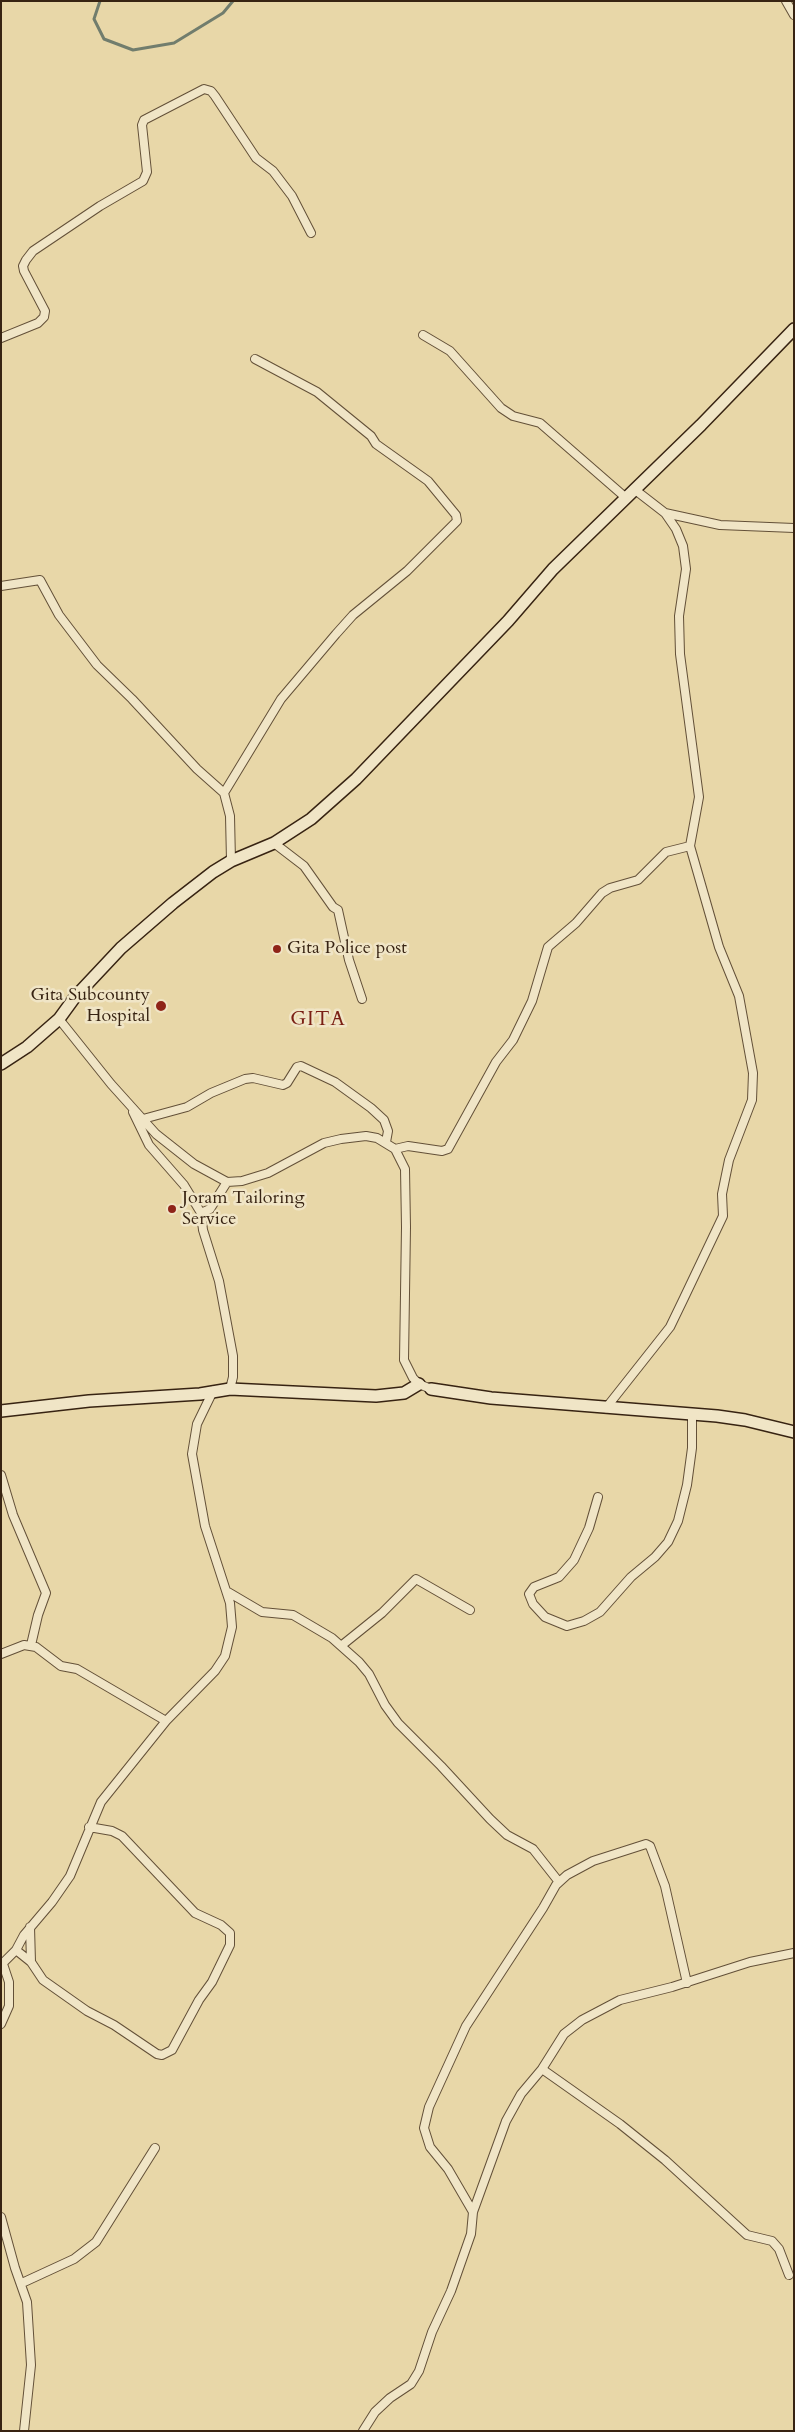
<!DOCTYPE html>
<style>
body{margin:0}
#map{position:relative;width:795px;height:2432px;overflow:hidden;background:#e8d7a8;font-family:Cardo,serif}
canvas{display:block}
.frame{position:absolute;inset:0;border:2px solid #372312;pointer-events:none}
</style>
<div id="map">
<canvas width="795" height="2432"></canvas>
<div class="frame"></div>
</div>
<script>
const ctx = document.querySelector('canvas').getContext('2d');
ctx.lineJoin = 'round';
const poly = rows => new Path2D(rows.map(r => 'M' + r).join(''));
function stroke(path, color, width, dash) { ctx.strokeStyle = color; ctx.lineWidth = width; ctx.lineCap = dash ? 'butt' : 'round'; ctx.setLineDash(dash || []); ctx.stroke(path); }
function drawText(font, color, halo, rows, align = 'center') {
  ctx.font = font + ' Cardo,serif'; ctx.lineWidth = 5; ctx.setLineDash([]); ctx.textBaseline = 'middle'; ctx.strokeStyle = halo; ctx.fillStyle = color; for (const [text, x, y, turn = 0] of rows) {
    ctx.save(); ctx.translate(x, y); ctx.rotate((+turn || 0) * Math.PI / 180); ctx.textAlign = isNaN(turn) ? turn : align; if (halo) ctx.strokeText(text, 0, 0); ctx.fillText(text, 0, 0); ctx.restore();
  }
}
stroke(poly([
 [100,1,94,19,104,39,133,50,174,43,223,13,233,1]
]), '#717d6d', 3);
const street = poly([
 [786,1,794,15],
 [423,335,450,351,501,408,513,416,540,423,625,497],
 [1,338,38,323,44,317,45,311,24,271,23,266,26,260,33,251,100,206,143,181,147,172,142,125,144,120,204,89,211,91,215,96,256,158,273,171,292,196,311,233],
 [665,513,720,525,794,528],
 [1,586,40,580,59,615,97,665,132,699,197,769,224,793,230,816,231,861],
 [224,793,281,699,336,634,353,615,407,571,457,521,456,515,428,481,376,444,371,436,317,392,255,359],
 [274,843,304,866,333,907,338,910,349,960,362,999],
 [59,1019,111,1084,156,1134,194,1164,227,1182,242,1181,268,1173,324,1143,341,1139,366,1136,377,1138,395,1149,405,1169,406,1227,404,1360,413,1378,419,1384,431,1389],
 [133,1112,149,1145,184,1185,201,1213,203,1230,219,1281,233,1356,233,1377,230,1389],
 [143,1119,187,1107,211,1093,245,1079,253,1078,283,1085,287,1083,297,1067,301,1066,335,1082,371,1108,384,1120,388,1131,386,1142],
 [395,1149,408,1146,442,1151,448,1149,496,1062,513,1040,532,1001,548,947,576,923,602,893,610,888,638,880,666,852,690,846],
 [201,1213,210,1209,227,1182],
 [606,1408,670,1327,684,1298,723,1216,722,1194,729,1160,752,1100,753,1073,739,996,719,947,690,846,699,797,680,654,679,616,686,569,683,546,676,529,665,513,634,489],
 [1,1475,13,1515,46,1593,38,1615,31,1645],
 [598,1497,589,1528,574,1560,559,1577,534,1587,529,1594,533,1604,545,1617,567,1626,584,1621,600,1612,631,1577,655,1557,668,1542,678,1521,687,1485,692,1448,692,1415],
 [228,1592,262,1612,293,1615,332,1638,359,1662,369,1674,385,1705,398,1723,441,1766,490,1819,507,1835,533,1849,559,1882],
 [341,1646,382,1613,416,1579,470,1610],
 [1,1654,24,1645,36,1647,61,1666,77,1669,166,1721],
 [30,1927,31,1962],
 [16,1950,31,1962,43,1980,87,2011,114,2025,157,2054,162,2055,172,2050,199,2000,212,1982,230,1945,230,1933,221,1925,195,1913,122,1836,112,1831,89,1827],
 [1,1965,16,1950,24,1935,52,1902,70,1876,101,1802,166,1721,215,1671,225,1656,232,1627,230,1603,205,1526,192,1454,197,1424,213,1391],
 [1,2024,9,2006,9,1982,3,1964],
 [542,2069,620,2124,665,2160,747,2235,772,2241,779,2249,789,2275],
 [473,2212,448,2169,430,2147,424,2128,429,2107,466,2026,543,1908,556,1885,567,1875,593,1861,646,1844,650,1846,665,1886,687,1983],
 [1,2217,15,2268,27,2302,31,2365,24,2431],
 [22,2283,74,2259,96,2242,155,2148],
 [363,2431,375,2412,390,2398,411,2384,419,2371,432,2332,451,2291,471,2234,473,2212,506,2121,521,2094,542,2069,564,2034,582,2020,620,2000,672,1987,750,1962,794,1953]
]);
const secondary = poly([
 [1,1064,27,1047,59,1019,75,997,121,948,173,903,213,872,231,861,274,843,311,819,356,779,508,621,553,569,701,425,794,329],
 [431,1389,491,1398,717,1416,745,1420,794,1432],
 [1,1411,89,1401,200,1394,230,1389,376,1396,404,1393,419,1384]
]);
stroke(street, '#635038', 10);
stroke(secondary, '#372312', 14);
stroke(street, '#f0e5c6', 8);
stroke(secondary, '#f0e5c6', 11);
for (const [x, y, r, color] of [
 [277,949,5,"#8f2418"],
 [161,1006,6,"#8f2418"],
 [172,1209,5,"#8f2418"]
]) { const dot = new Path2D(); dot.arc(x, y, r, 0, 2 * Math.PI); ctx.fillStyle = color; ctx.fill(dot); stroke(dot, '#f0e5c6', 2); }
drawText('18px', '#372312', '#f0e5c6', [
 ["Gita Police post",287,949],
 ["Gita Subcounty",150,996,"right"],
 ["Hospital",150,1017,"right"],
 ["Joram Tailoring",182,1199],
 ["Service",182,1220]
], 'left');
ctx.letterSpacing = '1px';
drawText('20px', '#7a1f14', '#f0e5c6', [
 ["GITA",318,1020]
]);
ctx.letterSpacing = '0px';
</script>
